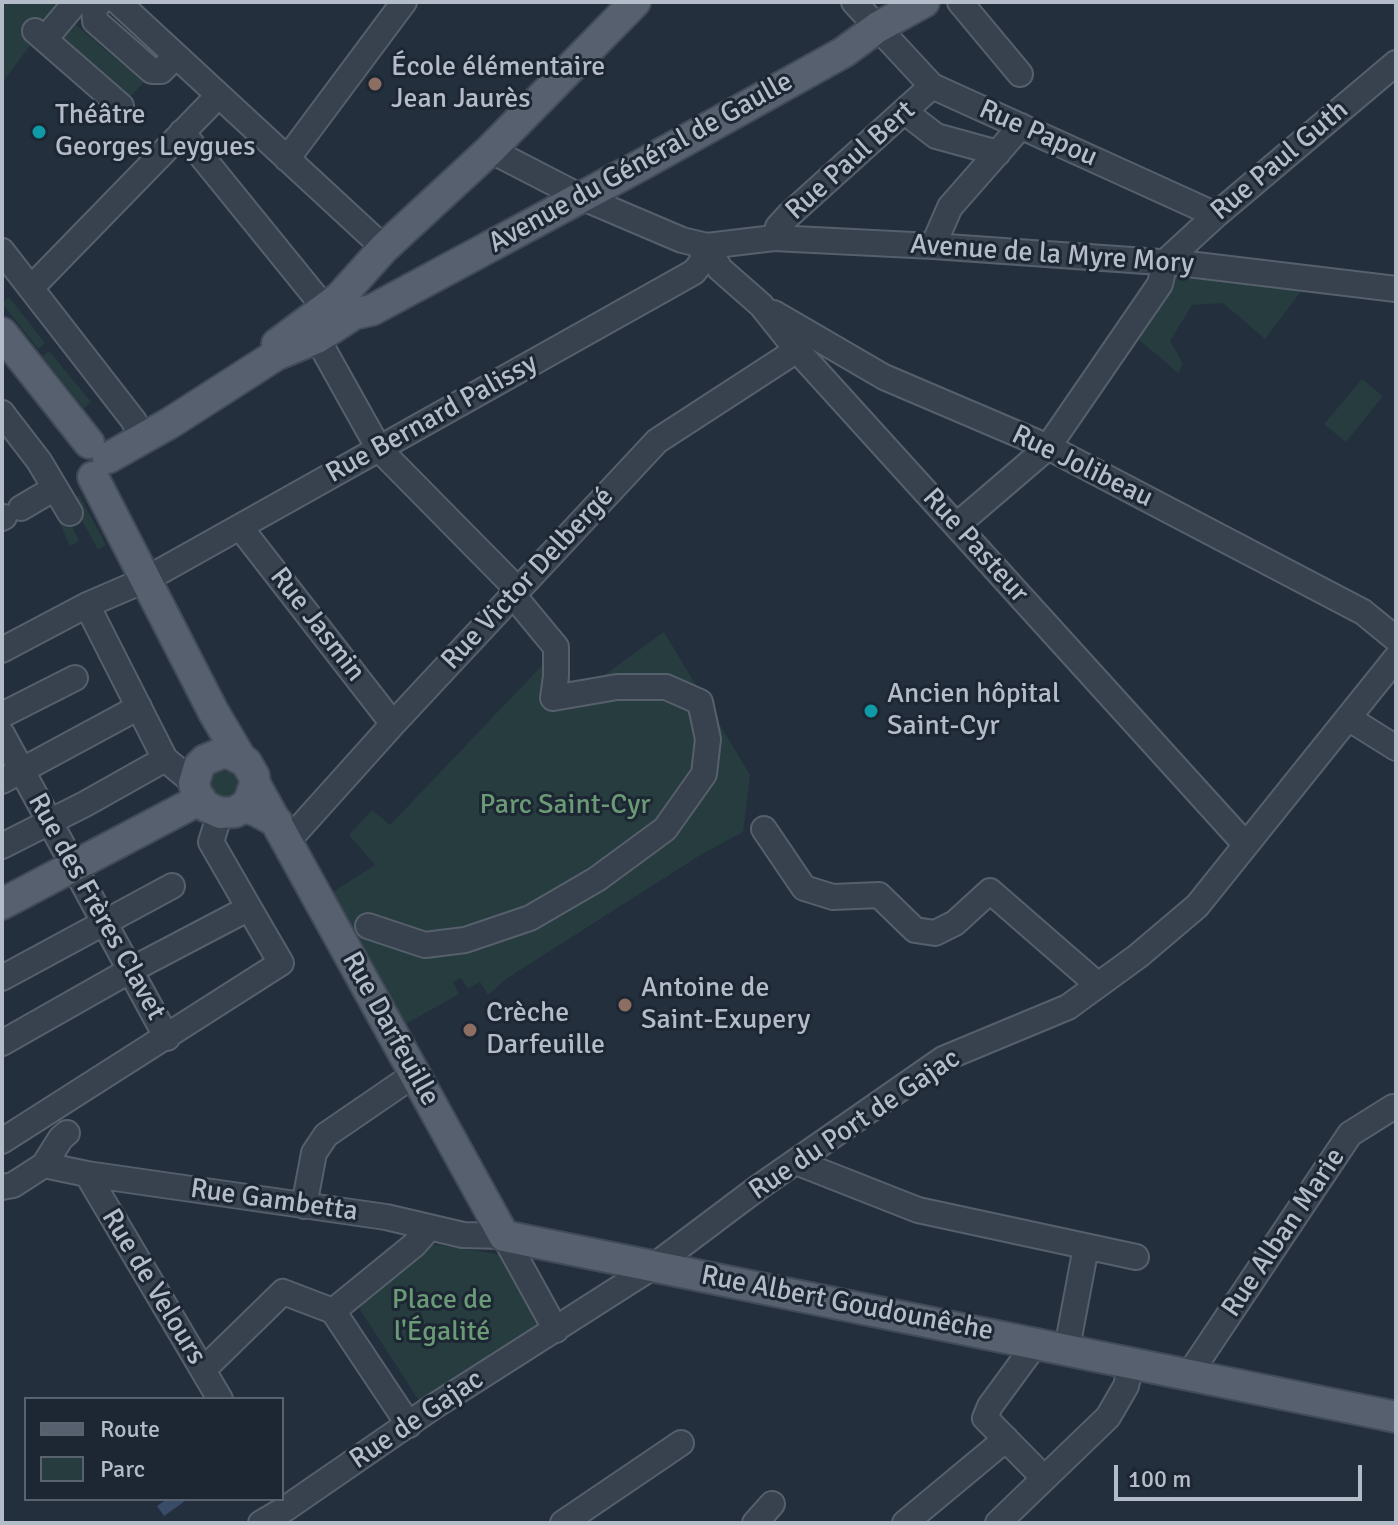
<!DOCTYPE html>
<meta charset="utf-8">
<style>
body{margin:0}
#map{position:relative;width:1398px;height:1525px;overflow:hidden;background:#242f3e;font-family:Signika,sans-serif}
canvas{display:block}
.frame{position:absolute;inset:0;border:4px solid #b4bcc9;pointer-events:none}
.legend{position:absolute;left:24px;top:1397px;width:260px;height:104px;box-sizing:border-box;background:#1d2633;border:2px solid #59626f;margin:0;padding:10px 14px;list-style:none;font-size:24px;color:#b4bcc9}
.legend li{display:flex;align-items:center;gap:16px;height:40px}
.legend b{width:40px;border:2px solid #59626f}
.scale{position:absolute;left:1114px;top:1465px;width:248px;height:36px;box-sizing:border-box;border:4px solid #b4bcc9;border-top:0;padding-left:10px;font-size:24px;line-height:28px;white-space:nowrap;color:#b4bcc9;-webkit-text-stroke:6px #1d2633;paint-order:stroke}
</style>
<div id="map">
<canvas width="1398" height="1525"></canvas>
<div class="frame"></div>
<ul class="legend">
<li><b style="height:10px;background:#56606e"></b>Route</li>
<li><b style="height:22px;background:#263c3f"></b>Parc</li>
</ul>
<div class="scale">100 m</div>
</div>
<script>
const ctx = document.querySelector('canvas').getContext('2d');
ctx.lineJoin = 'round';
function fillPath(path, color) { ctx.fillStyle = color; ctx.fill(path, 'evenodd'); }
const poly = rows => new Path2D(rows.map(r => 'M' + r).join(''));
function stroke(path, color, width, dash) { ctx.strokeStyle = color; ctx.lineWidth = width; ctx.lineCap = dash ? 'butt' : 'round'; ctx.setLineDash(dash || []); ctx.stroke(path); }
function drawText(font, color, halo, rows, align = 'center') {
  ctx.font = font + ' Signika,sans-serif'; ctx.lineWidth = 6; ctx.setLineDash([]); ctx.textBaseline = 'middle'; ctx.strokeStyle = halo; ctx.fillStyle = color; for (const [text, x, y, turn = 0] of rows) {
    ctx.save(); ctx.translate(x, y); ctx.rotate((+turn || 0) * Math.PI / 180); ctx.textAlign = isNaN(turn) ? turn : align; if (halo) ctx.strokeText(text, 0, 0); ctx.fillText(text, 0, 0); ctx.restore();
  }
}
fillPath(poly([
 [2,2,63,2,2,83],
 [75,24,144,82,129,98,60,40],
 [1175,275,1228,280,1302,290,1265,339,1223,303,1192,305,1170,341,1183,364,1178,373,1136,337],
 [9,297,45,343,38,349,2,303],
 [49,351,91,402,84,408,42,356],
 [1362,379,1383,396,1346,442,1324,424],
 [79,495,106,545,98,550,71,500],
 [62,506,79,541,70,546,54,511],
 [664,632,750,775,743,832,702,854,506,979,488,995,480,982,468,989,461,978,453,982,459,994,406,1024,333,892,375,865,349,835,372,810,390,825,551,656,581,692],
 '210 785a14 14 0 1 1 28 0a14 14 0 1 1-28 0Z',
 [431,1244,509,1256,548,1325,422,1405,357,1305]
]), '#263c3f');
fillPath(poly([
 [167,1499,183,1499,185,1501,164,1516,157,1506]
]), '#394c67');
const minor = poly([
 [100,2,94,8,95,21,152,71,161,71,176,56],
 [118,2,384,248],
 [854,2,932,86,1216,215],
 [960,2,1020,74],
 [35,31,121,106],
 [45,39,76,2],
 [905,112,936,136,998,153],
 [182,132,324,307],
 [490,150,581,197,682,240,707,246,774,238,933,246,1188,264,1396,289],
 [287,159,404,2],
 [774,238,778,227,788,216,932,86],
 [707,246,720,269,761,305,797,350,1246,845],
 [933,246,950,207,1021,126],
 [2,251,134,421,141,439],
 [32,287,218,96],
 [774,313,884,377,1048,447,1363,612,1396,639],
 [317,338,379,449,518,590],
 [2,413,39,461,70,513],
 [21,508,55,488],
 [2,518,4,517],
 [957,525,1048,447,1160,284,1165,262,1216,215,1396,63],
 [240,527,393,724],
 [87,605,165,759,194,783],
 [2,650,87,605,145,580,694,272,701,263,707,246],
 [2,715,75,678],
 [1348,718,1396,748],
 [2,734,167,1038],
 [2,781,139,707],
 [764,829,804,888,833,897,879,895,915,930,935,933,955,923,990,891,1098,985],
 [287,842,393,724,657,441,797,350],
 [2,846,85,804,165,759],
 [368,926,425,945,465,940,530,918,597,879,665,829,704,774,708,739,700,702,666,687,617,687,553,698,556,676,556,647,513,595],
 [2,978,172,886],
 [2,1043,129,971,249,908,211,842,220,813],
 [2,1141,281,963,249,908],
 [796,1162,918,1210,1136,1257],
 [44,1165,87,1174,386,1217,463,1235,504,1236,556,1330],
 [87,1174,220,1399],
 [2,1187,13,1185,44,1165,61,1138,67,1133],
 [304,1206,314,1153,326,1135,415,1074],
 [333,1311,414,1245,429,1228],
 [1037,1342,990,1406,985,1418,1044,1478],
 [1067,1348,1086,1247],
 [203,1370,283,1292,333,1311,409,1425],
 [1190,1373,1350,1134,1393,1107],
 [261,1523,285,1509,433,1407,654,1266,759,1187,943,1059,1068,1007,1138,956,1197,906,1396,658],
 [563,1523,681,1443],
 [755,1523,772,1504],
 [905,1523,1006,1439],
 [998,1523,1108,1417,1126,1386,1132,1361]
]);
const major = poly([
 [2,333,89,443],
 [277,344,340,297,384,248,490,150,635,2],
 [108,458,170,423,276,355,317,338,354,314,372,310,641,165,844,52,878,27,924,2],
 [93,477,214,713,240,757],
 [255,784,504,1236,1396,1417],
 [243,807,249,801,255,784,254,776,246,762,231,754,222,753,205,760,199,766,194,783,196,792,205,806,220,813,235,812,243,807,257,811,277,822],
 [2,904,199,800]
]);
stroke(minor, '#565f6c', 28);
stroke(major, '#414a57', 34);
stroke(minor, '#38414e', 24);
stroke(major, '#56606e', 30);
for (const [x, y, r, color] of [
 [375,84,8,"#8d6e63"],
 [39,132,8,"#0f9aa8"],
 [871,711,8,"#0f9aa8"],
 [625,1005,8,"#8d6e63"],
 [470,1030,8,"#8d6e63"]
]) { const dot = new Path2D(); dot.arc(x, y, r, 0, 2 * Math.PI); ctx.fillStyle = color; ctx.fill(dot); stroke(dot, '#1d2633', 3); }
drawText('28px', '#b4bcc9', '#1d2633', [
 ["École élémentaire",391,68],
 ["Jean Jaurès",391,100],
 ["Théâtre",55,116],
 ["Georges Leygues",55,148],
 ["Ancien hôpital",887,695],
 ["Saint-Cyr",887,727],
 ["Antoine de",641,989],
 ["Saint-Exupery",641,1021],
 ["Crèche",486,1014],
 ["Darfeuille",486,1046]
], 'left');
drawText('28px', '#b4bcc9', '#1d2633', [
 ["Rue Papou",1038,134,24],
 ["Rue Paul Bert",851,161,-42],
 ["Rue Paul Guth",1280,161,-40],
 ["Avenue du Général de Gaulle",641,163,-29],
 ["Avenue de la Myre Mory",1052,255,4],
 ["Rue Bernard Palissy",432,419,-29],
 ["Rue Jolibeau",1082,467,26],
 ["Rue Pasteur",975,546,48],
 ["Rue Victor Delbergé",528,579,-47],
 ["Rue Jasmin",317,625,52],
 ["Rue des Frères Clavet",96,907,61],
 ["Rue Darfeuille",390,1029,61],
 ["Rue du Port de Gajac",855,1125,-34],
 ["Rue Gambetta",274,1201,8],
 ["Rue Alban Marie",1284,1233,-56],
 ["Rue de Velours",153,1287,59],
 ["Rue Albert Goudounêche",847,1304,11],
 ["Rue de Gajac",417,1420,-34]
]);
drawText('28px', '#6b9a76', '#1d2633', [
 ["Parc Saint-Cyr",565,806],
 ["Place de",442,1301],
 ["l'Égalité",442,1333]
]);
</script>
